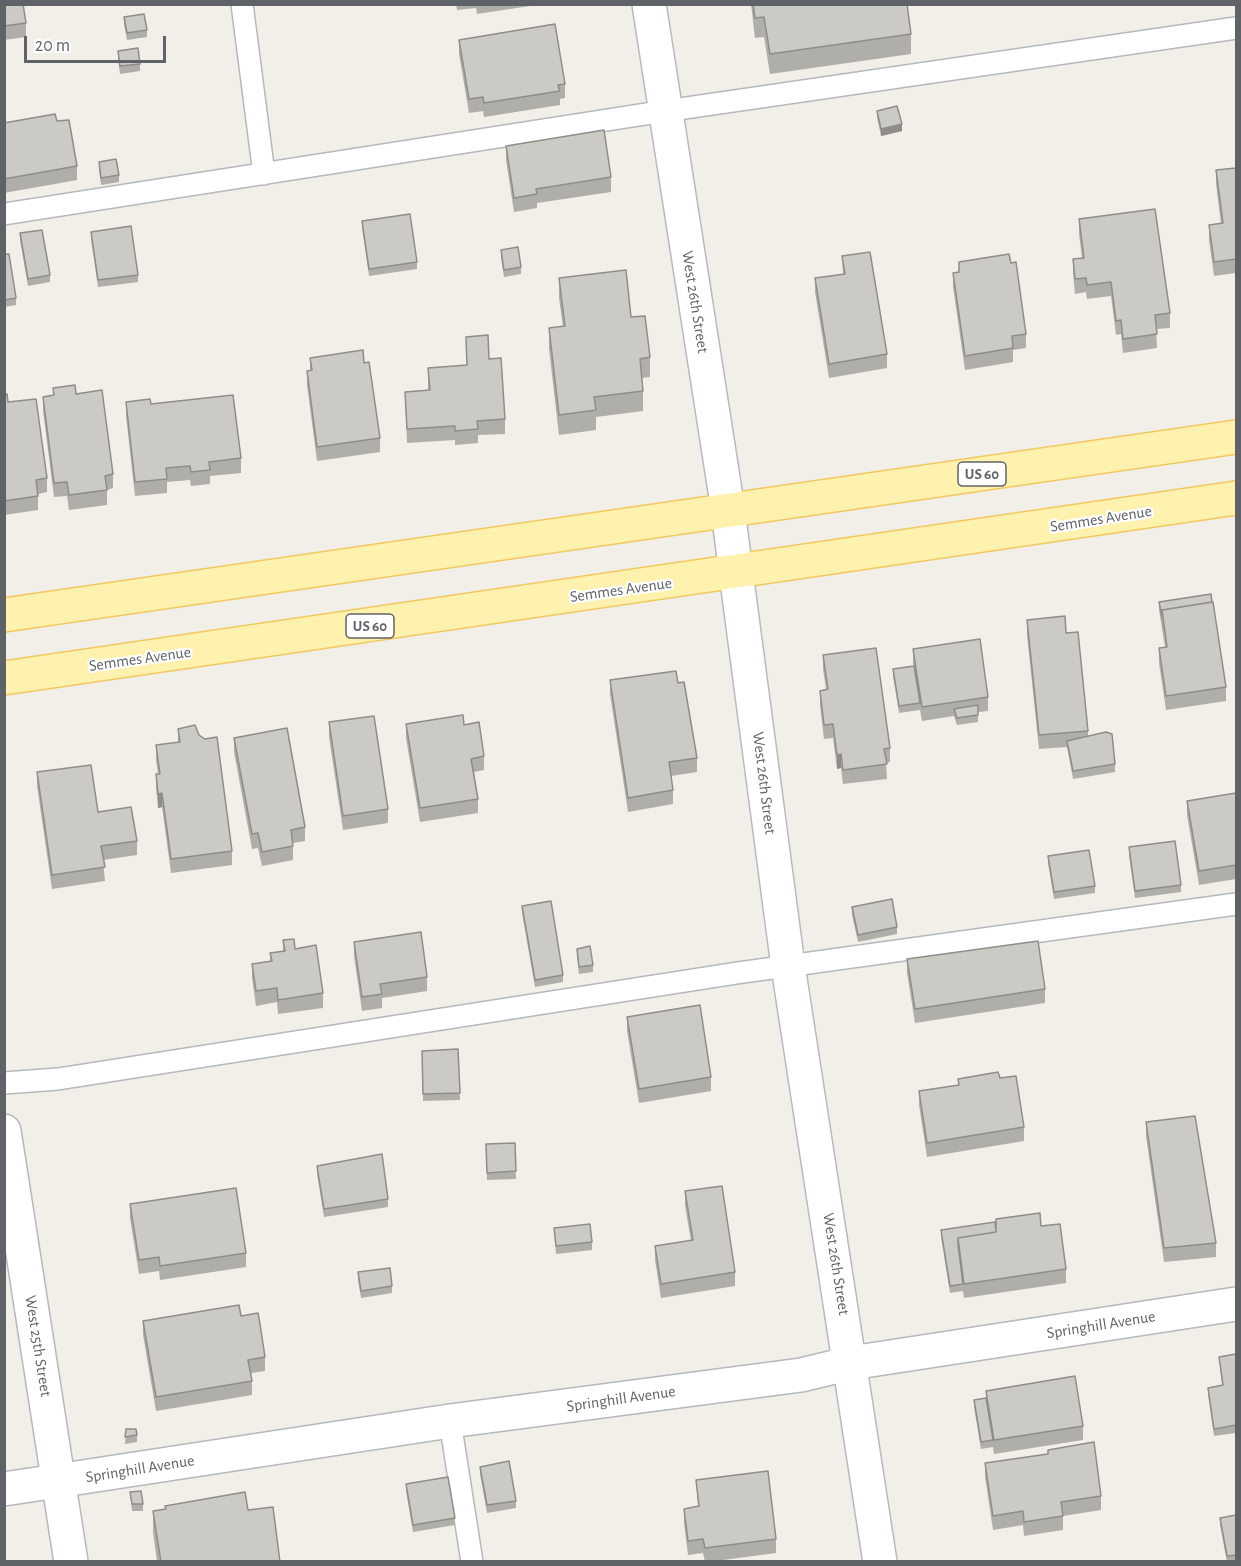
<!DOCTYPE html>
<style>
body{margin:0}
#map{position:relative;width:1241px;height:1566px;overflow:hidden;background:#f1efe8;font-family:"Alegreya Sans",sans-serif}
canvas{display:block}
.frame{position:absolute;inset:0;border:6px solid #5f6368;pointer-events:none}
.scale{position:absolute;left:24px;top:36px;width:142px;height:27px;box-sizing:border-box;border:3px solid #5f6368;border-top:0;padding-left:8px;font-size:18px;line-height:21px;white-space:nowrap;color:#5f6368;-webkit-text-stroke:4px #fff;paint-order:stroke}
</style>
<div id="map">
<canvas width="1241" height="1566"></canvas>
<div class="frame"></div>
<div class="scale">20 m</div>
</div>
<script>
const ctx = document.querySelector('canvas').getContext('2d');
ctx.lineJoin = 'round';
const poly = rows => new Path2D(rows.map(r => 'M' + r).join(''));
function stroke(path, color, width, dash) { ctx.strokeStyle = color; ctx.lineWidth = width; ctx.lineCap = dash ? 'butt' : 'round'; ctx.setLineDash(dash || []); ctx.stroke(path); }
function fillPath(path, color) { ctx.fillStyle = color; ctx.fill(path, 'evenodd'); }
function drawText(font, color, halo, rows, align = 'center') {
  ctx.font = font + ' "Alegreya Sans",sans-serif'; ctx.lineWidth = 4.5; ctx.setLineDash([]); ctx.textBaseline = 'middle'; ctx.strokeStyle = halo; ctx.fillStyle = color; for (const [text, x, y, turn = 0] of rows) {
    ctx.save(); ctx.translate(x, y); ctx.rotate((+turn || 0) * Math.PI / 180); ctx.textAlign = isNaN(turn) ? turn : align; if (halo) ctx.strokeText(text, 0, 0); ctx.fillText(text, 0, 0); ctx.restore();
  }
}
const lane = poly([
 [242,4,264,174],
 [4,214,665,111,1236,28],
 [4,1083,58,1079,737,973,1236,904],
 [450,1421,472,1562]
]);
const street = poly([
 [728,510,736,573],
 [4,1131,71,1562],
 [4,1489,450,1421,801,1375,851,1363,1236,1304]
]);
const secondary = poly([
 [649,4,728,510],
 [736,573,788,966,880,1562]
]);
const primary = poly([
 [4,615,1236,437],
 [4,678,1236,498]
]);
stroke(lane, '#b5b8bc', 24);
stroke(street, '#b5b8bc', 36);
stroke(secondary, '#b6babf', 36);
stroke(primary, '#f2c960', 36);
stroke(lane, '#fff', 21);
stroke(street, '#fff', 33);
stroke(secondary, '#fff', 33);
stroke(primary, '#fff2af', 33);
fillPath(poly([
 [4,4,26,23,26,37,4,40],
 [456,4,543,4,477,14,476,8,457,10],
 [751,4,907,4,911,34,911,54,770,74,764,37,755,38],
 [124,17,147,30,147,37,127,40,124,24],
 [459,40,565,84,565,98,560,99,560,105,484,117,483,111,469,113,459,54],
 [118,51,140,64,140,71,120,74,118,59],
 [877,111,902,131,881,136,877,118],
 [57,121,77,166,77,180,4,193,4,123],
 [506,146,611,177,611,192,537,203,537,208,514,212,506,160],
 [99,162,119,175,119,182,101,185,99,169],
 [1236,168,1236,273,1214,276,1209,240,1209,225,1221,224,1216,184,1216,170],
 [1079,219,1170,313,1170,328,1156,329,1157,348,1123,353,1121,334,1116,335,1111,296,1087,299,1086,292,1075,294,1073,273,1073,259,1082,258,1079,234],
 [362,221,417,262,417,269,369,276,362,228],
 [91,232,138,275,138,282,98,287,91,239],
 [20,233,50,275,50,282,28,286,20,240],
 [501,250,521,267,521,274,504,277,501,258],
 [4,254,16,298,16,305,4,307],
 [842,256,887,354,887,368,829,378,815,292,815,278,843,274],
 [953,273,1026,334,1026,348,1013,350,1013,362,965,370,953,287],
 [559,278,631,317,650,357,650,377,642,378,643,391,643,411,596,417,596,430,559,435,549,349,549,328,563,327,559,298],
 [466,337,489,359,505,419,505,434,478,435,478,443,455,445,455,440,407,443,405,392,428,390,428,368,467,365],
 [310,358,364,363,380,438,380,452,317,461,307,385,307,371,310,370],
 [53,388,76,394,113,474,113,488,107,490,107,505,69,510,67,496,54,497,43,411,43,397,53,395],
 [4,395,47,478,47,492,38,494,38,510,4,515],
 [126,402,151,404,241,458,241,473,210,476,210,484,191,486,190,480,167,482,167,493,135,496,126,416],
 [1159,602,1226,687,1226,701,1166,710,1159,663,1159,648,1165,647,1159,610],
 [1027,620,1066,633,1088,731,1088,736,1115,764,1115,772,1073,779,1067,747,1039,749,1027,635],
 [913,649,988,697,988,711,978,712,978,722,957,725,954,716,922,721,920,710,899,713,893,676,893,669,913,666],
 [823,655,890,748,890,762,886,763,887,779,843,784,841,768,837,769,833,738,824,739,820,705,820,691,826,689,823,669],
 [610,680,678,683,697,758,697,772,671,776,673,790,673,804,628,812,610,694],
 [329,722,388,809,388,823,343,830,329,737],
 [406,724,464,725,484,756,484,770,474,772,478,799,478,813,420,822,406,738],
 [178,729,232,851,232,865,171,873,162,807,158,808,156,788,156,774,158,774,156,760,156,745,178,743],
 [234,738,305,827,305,841,293,843,293,860,262,866,258,848,252,849,234,752],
 [37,772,98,812,137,841,137,855,103,860,105,881,52,889,37,786],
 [1236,793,1236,879,1199,885,1187,815,1187,801],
 [1129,847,1181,885,1181,892,1135,898,1129,855],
 [1048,856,1095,886,1095,893,1054,899,1048,863],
 [522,906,563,975,563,982,535,987,522,913],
 [852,907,897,927,897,934,858,942,852,915],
 [283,940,295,949,323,993,323,1008,278,1014,277,1002,256,1006,252,978,252,964,270,961,270,953,283,951],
 [354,942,427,977,427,991,382,998,382,1008,362,1011,354,956],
 [577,949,593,965,593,972,579,974,577,956],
 [907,959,1045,989,1045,1003,915,1023,907,973],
 [627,1017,711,1077,711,1091,639,1103,627,1031],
 [458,1049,460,1100,423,1101,422,1051],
 [1000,1078,1024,1127,1024,1141,927,1157,919,1105,919,1091,958,1085,958,1079],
 [1146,1122,1216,1243,1216,1257,1164,1262,1146,1136],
 [515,1143,516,1179,487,1180,486,1144],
 [317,1166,388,1199,388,1207,324,1217,317,1174],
 [685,1191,735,1272,735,1286,661,1298,655,1260,655,1246,691,1241,685,1206],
 [130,1204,246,1253,246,1267,160,1280,159,1271,139,1274,130,1218],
 [1041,1226,1066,1269,1066,1283,964,1298,963,1291,950,1293,941,1237,941,1230],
 [554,1228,592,1242,592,1250,556,1254],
 [358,1272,392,1286,392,1293,361,1298,358,1280],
 [241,1316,265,1357,265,1371,251,1373,252,1381,252,1395,156,1411,143,1335,143,1321],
 [1236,1354,1236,1433,1214,1436,1208,1395,1208,1388,1222,1386,1219,1357],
 [986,1391,1083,1426,1083,1440,994,1454,993,1447,981,1449,974,1407,974,1400,986,1398],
 [126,1429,137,1435,137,1442,125,1444],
 [1048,1450,1101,1496,1101,1510,1063,1516,1063,1530,1024,1536,1023,1525,993,1530,985,1477,985,1463,1048,1454],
 [480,1467,516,1501,516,1508,487,1513,480,1474],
 [696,1480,776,1539,776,1553,708,1562,705,1562,703,1553,688,1555,684,1523,684,1509,698,1506],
 [406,1484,455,1518,455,1525,413,1532,406,1491],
 [130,1492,143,1504,143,1511,132,1511],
 [165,1506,248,1510,280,1562,157,1562,153,1532,153,1511,165,1509],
 [1236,1515,1236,1562,1227,1562,1220,1525,1220,1518]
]), '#afaea9');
fillPath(poly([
 [902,124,902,131,881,136,881,129],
 [841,754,841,768,837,769,837,755],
 [162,793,162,807,158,808,158,794]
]), '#8f8d8a');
const building = poly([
 [4,4,23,4,26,23,4,26,4,4],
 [753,4,907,4,911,34,770,54,764,17,755,18,753,4],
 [144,14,147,30,127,33,124,17,144,14],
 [555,24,565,84,558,85,560,91,484,103,483,97,469,99,459,40,555,24],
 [138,48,140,64,120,66,118,51,138,48],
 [897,106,902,124,881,129,877,111,897,106],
 [55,114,57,121,69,120,77,166,4,179,4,123,55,114],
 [604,130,611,177,536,189,537,194,514,198,506,146,604,130],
 [116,159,119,175,101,178,99,162,116,159],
 [1236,168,1236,259,1214,262,1209,225,1223,223,1216,170,1236,168],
 [1155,209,1170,313,1155,315,1157,334,1123,339,1121,320,1116,321,1111,282,1087,285,1086,278,1075,279,1073,259,1084,258,1079,219,1155,209],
 [410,214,417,262,369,269,362,221,410,214],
 [131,226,138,275,98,280,91,232,131,226],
 [42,230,50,275,28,279,20,233,42,230],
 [518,247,521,267,504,270,501,250,518,247],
 [870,252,887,354,829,364,815,278,845,274,842,256,870,252],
 [4,254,9,254,16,298,4,300,4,254],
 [1009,254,1011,263,1016,262,1026,334,1012,336,1013,348,965,356,953,273,959,272,959,262,1009,254],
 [626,270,631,317,645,316,650,357,640,359,643,391,594,397,596,410,559,415,549,328,565,326,559,278,626,270],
 [488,335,489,359,501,358,505,419,477,421,478,429,455,431,455,426,407,429,405,392,430,390,428,368,467,365,466,337,488,335],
 [363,350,364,363,369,362,380,438,317,447,307,371,312,370,310,358,363,350],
 [75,385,76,394,102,390,113,474,105,476,107,490,69,495,67,482,54,483,43,397,54,395,53,388,75,385],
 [7,394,8,402,36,399,47,478,36,480,38,496,4,501,4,395,7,394],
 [233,395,241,458,209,462,210,470,191,472,190,466,166,468,167,479,135,482,126,402,150,399,151,404,233,395],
 [1211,594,1212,602,1162,610,1162,616,1159,602,1211,594],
 [1213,602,1226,687,1166,696,1159,648,1167,647,1162,610,1213,602],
 [1065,616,1066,633,1078,632,1088,731,1039,735,1027,620,1065,616],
 [980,639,988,697,922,707,913,649,980,639],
 [876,648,890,748,884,749,887,764,843,770,841,754,837,755,833,724,824,725,820,691,828,689,823,655,876,648],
 [914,666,920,703,899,706,893,669,914,666],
 [676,671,678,683,684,682,697,758,669,762,673,790,628,798,610,680,676,671],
 [978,705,978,715,957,718,954,709,978,705],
 [463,715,464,725,479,722,484,756,471,759,478,799,420,808,406,724,463,715],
 [374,716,388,809,343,816,329,722,374,716],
 [195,725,199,735,205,739,217,737,232,851,171,859,162,793,158,794,156,774,160,774,156,745,180,742,178,729,195,725],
 [287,728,305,827,291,830,293,846,262,852,258,833,252,834,234,738,287,728],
 [1106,732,1112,734,1115,764,1073,771,1067,741,1106,732],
 [91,765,98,812,131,807,137,841,101,846,105,867,52,875,37,772,91,765],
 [1236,793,1236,865,1199,871,1187,801,1236,793],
 [1175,841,1181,885,1135,891,1129,847,1175,841],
 [1089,850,1095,886,1054,892,1048,856,1089,850],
 [892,899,897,927,858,935,852,907,892,899],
 [551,901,563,975,535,980,522,906,551,901],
 [421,932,427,977,380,984,382,994,362,997,354,942,421,932],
 [294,939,295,949,316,945,323,993,278,1000,277,988,256,991,252,964,272,961,270,953,285,951,283,940,294,939],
 [1038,941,1045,989,915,1009,907,959,1038,941],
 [590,946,593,965,579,967,577,949,590,946],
 [700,1005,711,1077,639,1089,627,1017,700,1005],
 [458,1049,460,1093,423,1094,422,1051,458,1049],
 [998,1072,1000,1078,1016,1076,1024,1127,927,1143,919,1091,959,1085,958,1079,998,1072],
 [1195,1116,1216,1243,1164,1248,1146,1122,1195,1116],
 [515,1143,516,1171,487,1173,486,1144,515,1143],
 [382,1154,388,1199,324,1209,317,1166,382,1154],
 [722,1186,735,1272,661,1284,655,1246,693,1240,685,1191,722,1186],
 [236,1188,246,1253,160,1266,159,1257,139,1260,130,1204,236,1188],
 [1040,1213,1041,1226,1060,1224,1066,1269,964,1284,958,1238,996,1232,996,1219,1040,1213],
 [995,1222,996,1232,958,1238,958,1245,963,1284,950,1286,941,1230,995,1222],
 [590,1224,592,1242,556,1246,554,1228,590,1224],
 [390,1268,392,1286,361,1291,358,1272,390,1268],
 [239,1305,241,1316,258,1313,260,1324,265,1357,248,1360,252,1381,156,1397,143,1321,239,1305],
 [1236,1354,1236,1425,1214,1429,1208,1388,1223,1385,1219,1357,1236,1354],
 [1075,1376,1083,1426,994,1440,986,1391,1075,1376],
 [986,1398,993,1440,981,1442,974,1400,986,1398],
 [126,1429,136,1429,137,1435,125,1437,126,1429],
 [1094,1442,1101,1496,1061,1502,1063,1516,1024,1522,1023,1511,993,1516,985,1463,1048,1454,1048,1450,1094,1442],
 [509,1461,516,1501,487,1505,480,1467,509,1461],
 [768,1471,776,1539,705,1548,703,1539,688,1541,684,1509,699,1506,696,1480,768,1471],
 [448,1477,455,1518,413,1525,406,1484,448,1477],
 [141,1491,143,1504,132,1504,130,1492,141,1491],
 [245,1492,248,1510,273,1507,280,1562,161,1562,153,1511,166,1509,165,1506,245,1492],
 [1236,1515,1236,1555,1227,1556,1220,1518,1236,1515]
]);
fillPath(building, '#cccac5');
stroke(building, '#8f8d8a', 1.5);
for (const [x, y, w] of [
 [982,474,48],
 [370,626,48]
]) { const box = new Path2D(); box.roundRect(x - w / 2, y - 12, w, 24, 4.5); ctx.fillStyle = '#fff'; ctx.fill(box); stroke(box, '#5f6368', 1.5); }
drawText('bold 15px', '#5f6368', null, [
 ["US 60",982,474],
 ["US 60",370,626]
]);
drawText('16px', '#5f6368', '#fff', [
 ["West 26th Street",695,302,81],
 ["Semmes Avenue",1101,519,-9],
 ["Semmes Avenue",621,590,-8],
 ["Semmes Avenue",140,659,-8],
 ["West 26th Street",764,783,83],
 ["West 26th Street",836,1264,81],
 ["Springhill Avenue",1101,1325,-9],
 ["West 25th Street",38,1346,81],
 ["Springhill Avenue",621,1399,-8],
 ["Springhill Avenue",140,1469,-9]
]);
</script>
